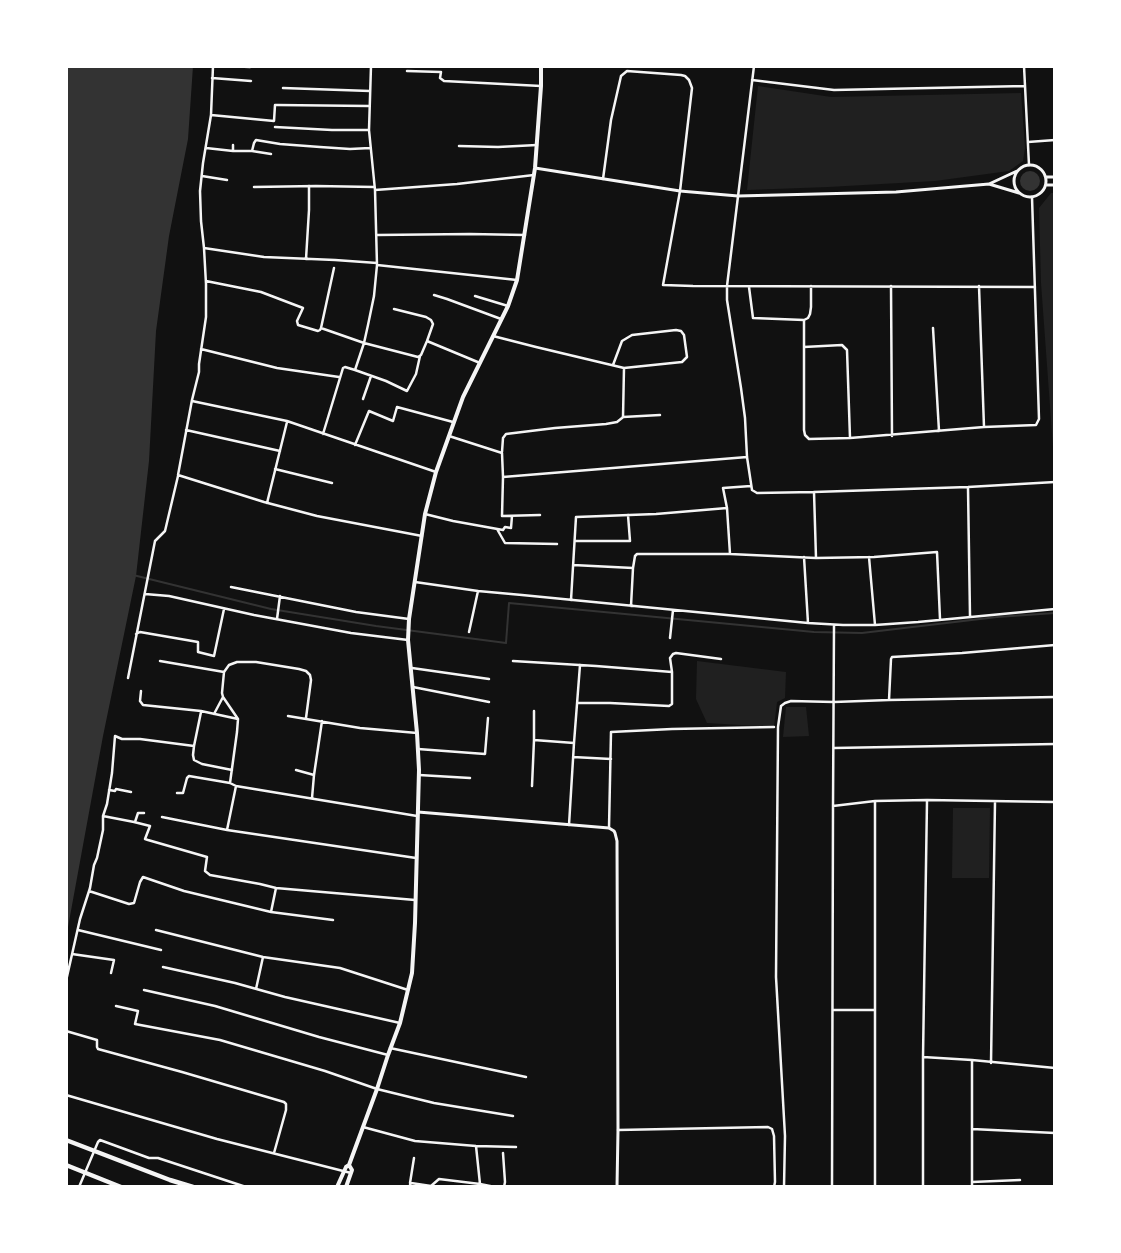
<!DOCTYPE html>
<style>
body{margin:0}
#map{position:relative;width:1121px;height:1253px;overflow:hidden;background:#111;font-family:"IBM Plex Sans",sans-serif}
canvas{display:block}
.frame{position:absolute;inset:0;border:68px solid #fff;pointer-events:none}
</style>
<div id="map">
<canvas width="1121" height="1253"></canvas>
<div class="frame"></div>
</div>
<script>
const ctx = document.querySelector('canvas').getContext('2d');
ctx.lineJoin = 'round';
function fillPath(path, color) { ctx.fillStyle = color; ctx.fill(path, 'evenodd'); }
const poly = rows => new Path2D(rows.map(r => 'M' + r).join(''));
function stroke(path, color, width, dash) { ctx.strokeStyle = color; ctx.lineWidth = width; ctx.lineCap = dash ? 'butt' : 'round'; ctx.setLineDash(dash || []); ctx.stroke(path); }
fillPath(poly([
 [758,86,831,97,1021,93,1025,148,1023,161,1009,171,935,181,828,187,747,190],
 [1051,193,1055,193,1055,475,1041,283,1039,208],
 [697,661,786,672,785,698,777,702,774,727,707,723,696,699],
 [786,707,806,707,809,736,783,737],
 [953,808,990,808,989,878,952,878]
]), '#202020');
fillPath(poly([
 [66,66,193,66,188,139,169,236,156,331,149,461,136,576,103,736,66,938],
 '1020 181a10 10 0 1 1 20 0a10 10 0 1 1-20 0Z'
]), '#333');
stroke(poly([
 [133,575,271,609,376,626,506,643,509,603,814,632,862,633,997,617,1055,613]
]), '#333', 2);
stroke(poly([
 [213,66,211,115,203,163,200,191,201,221,204,248,264,257,335,260,377,263],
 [227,66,250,67],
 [754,66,727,286,727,300,741,388,745,418,747,457,752,490,757,493,814,492,968,487,1055,482],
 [1024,66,1029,165],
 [407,71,441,72,440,78,444,81,541,86],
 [212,78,251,81],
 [752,80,834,90,1025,86],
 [283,88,370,91],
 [211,115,274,121,275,105,277,105,369,106],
 [275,127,332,130,369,130],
 [1028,142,1055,140],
 [459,146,498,147,537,145],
 [206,148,233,151,252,151,254,143,256,140,280,144,320,147,350,149,370,148],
 [233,151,233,145],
 [252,151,271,154],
 [202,176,227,180],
 [603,179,611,120,621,76,627,71,681,75,685,76,689,80,692,88,680,191,663,285,693,286,1035,287],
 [254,187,316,186,374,187],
 [375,190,457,184,534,175],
 [377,235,470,234,525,235],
 [204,248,206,284,206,317,199,364,199,372,192,400,178,475,264,502,317,516,422,536],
 [306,259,309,210,309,186],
 [377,265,517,280],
 [334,268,321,328,364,343,418,357,421,355,427,341,433,324,431,320,426,317,394,309],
 [206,281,261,292,303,308,297,321,298,325,318,331,320,330,321,328],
 [891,286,892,436],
 [979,286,984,427],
 [749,287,753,318,804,320,804,430,805,435,809,439,850,438,984,427,1036,425,1039,419,1032,197],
 [434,295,447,299,501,319],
 [475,296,508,306],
 [804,320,808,318,810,314,811,307,811,286],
 [933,328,939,431],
 [493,336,536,347,624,368,682,362,687,357,684,335,681,331,676,330,632,335,622,341,613,365],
 [427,341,480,363],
 [804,347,842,345,847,350,850,438],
 [201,349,277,368,339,377],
 [355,370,364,343,368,325,374,296,377,265,375,190,369,130,371,66],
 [363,399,371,376],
 [192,401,287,421,436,472],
 [623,417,660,415],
 [186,430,280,451],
 [323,434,343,368,345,367,355,370,386,381,407,391,416,374,420,356],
 [449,436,502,453,503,477,747,457],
 [355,445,369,411,393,421,397,407,453,422],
 [502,452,503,438,506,434,555,428,606,424,617,422,622,418,623,417,624,368],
 [275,469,332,483],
 [503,477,502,516,540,515],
 [968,488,970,616],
 [814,492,816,558],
 [267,503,287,422],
 [425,514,453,521,503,530,505,527,511,528,512,516],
 [497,529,505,543,557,544],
 [575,541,630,541,628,515],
 [730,554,727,508,723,488,751,486],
 [804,557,808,623],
 [869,557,875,625],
 [573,565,633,568],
 [415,582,478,591,522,595,808,623,843,625,875,625,918,622,1055,609],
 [231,587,356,612,409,619],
 [145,594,169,596,254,615,351,633,408,640],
 [571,600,576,517,656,514,727,508],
 [631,606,633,568,635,556,637,554,730,554,816,558,874,557,937,552,940,619],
 [277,619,280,596],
 [834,625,833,806,875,801,927,800,1055,802],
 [469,632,478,591],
 [136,634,140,632,198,642,198,652,214,656,224,609],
 [670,638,673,610],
 [160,661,224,672],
 [513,661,596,666,672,672],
 [412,668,489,679],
 [128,678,155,541,165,531,178,476],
 [413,687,489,702],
 [141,691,140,701,143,705,201,711,238,719],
 [889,700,891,659,892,657,962,653,1055,645],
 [578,703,610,703,669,706,672,704,672,672,670,658,673,654,676,653,721,659],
 [534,711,534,740,574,743],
 [201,712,194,746,193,755,194,760,202,764,232,770],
 [214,714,223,697],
 [288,716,360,728,417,733],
 [306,718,311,680,310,675,306,671,299,669,256,662,237,662,229,665,224,672,222,693,223,697,238,719,237,732,230,783,236,786,417,816],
 [834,748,1055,744],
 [418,749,485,754,488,718],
 [573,757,611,759],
 [296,770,314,775,322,721],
 [419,775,470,778],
 [532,786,534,740],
 [109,790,115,791,116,789,131,792],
 [177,793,183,793,187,778,189,776,230,783],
 [312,798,314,775],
 [103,816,134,822,150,826,145,839,148,840,207,857,205,871,210,875,260,884,276,888,415,900],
 [162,817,227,830,416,858],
 [135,822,138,813,144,813],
 [569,825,574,743,580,665],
 [609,828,611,732,672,729,774,727],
 [227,830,236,786],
 [89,891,129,904,134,903,140,882,143,877,184,891,271,912,333,920],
 [271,912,276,888],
 [78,930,161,950],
 [156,930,263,957,340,968,408,990],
 [72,954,114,960,111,973],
 [163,967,235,983,285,997,400,1023],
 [66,981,80,919,90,888,94,865,97,858,103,830,103,816,107,804,112,773,115,736,122,739,140,739,194,746],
 [256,989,263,957],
 [144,990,215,1006,319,1037,388,1055],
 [116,1006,138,1011,135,1024,220,1040,325,1071,377,1089,434,1103,513,1116],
 [833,1010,875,1010],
 [66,1031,97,1040,97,1047,98,1049,182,1072,284,1102,286,1104,286,1110,274,1153],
 [390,1048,526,1077],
 [923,1057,972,1060,1055,1068],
 [991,1063,995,802],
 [66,1095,217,1139,351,1173],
 [363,1127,415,1141,476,1146,516,1147],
 [972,1129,1055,1133],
 [618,1130,768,1127,772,1129,774,1136,775,1182,774,1187],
 [503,1153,505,1182,504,1187],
 [972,1182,1020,1180],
 [410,1183,414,1158],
 [79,1187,98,1142,100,1140,149,1158,158,1158,246,1187],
 [409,1187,411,1183,431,1186,439,1179,480,1184,476,1146],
 [480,1187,480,1184,495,1187],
 [784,1187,785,1136,776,977,778,727,781,706,785,703,791,701,834,702,889,700,1055,697],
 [832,1187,833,806],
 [875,1187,875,801],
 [923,1187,923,1057,927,801],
 [972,1187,972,1060]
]), '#f5f5f5', 2.5);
stroke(poly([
 '1014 181a16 16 0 1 1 32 0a16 16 0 1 1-32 0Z',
 [535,168,680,191,738,196,896,192,989,184,1019,193],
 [1046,177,1055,177],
 [989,184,1017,171],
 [1046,185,1055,185],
 [418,812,609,828,614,831,615,833,617,841,618,1130,617,1187]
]), '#f5f5f5', 3);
stroke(poly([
 [337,1187,346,1167,349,1165,377,1089,388,1055,400,1023,412,973,415,923,419,770,417,733,408,640,409,619,425,514,436,472,463,397,508,306,517,280,535,168,541,86,541,66],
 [346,1187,352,1170,349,1165]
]), '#f5f5f5', 4);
stroke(poly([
 [66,1140,170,1180,193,1187],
 [66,1165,121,1187]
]), '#f5f5f5', 4.5);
</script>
